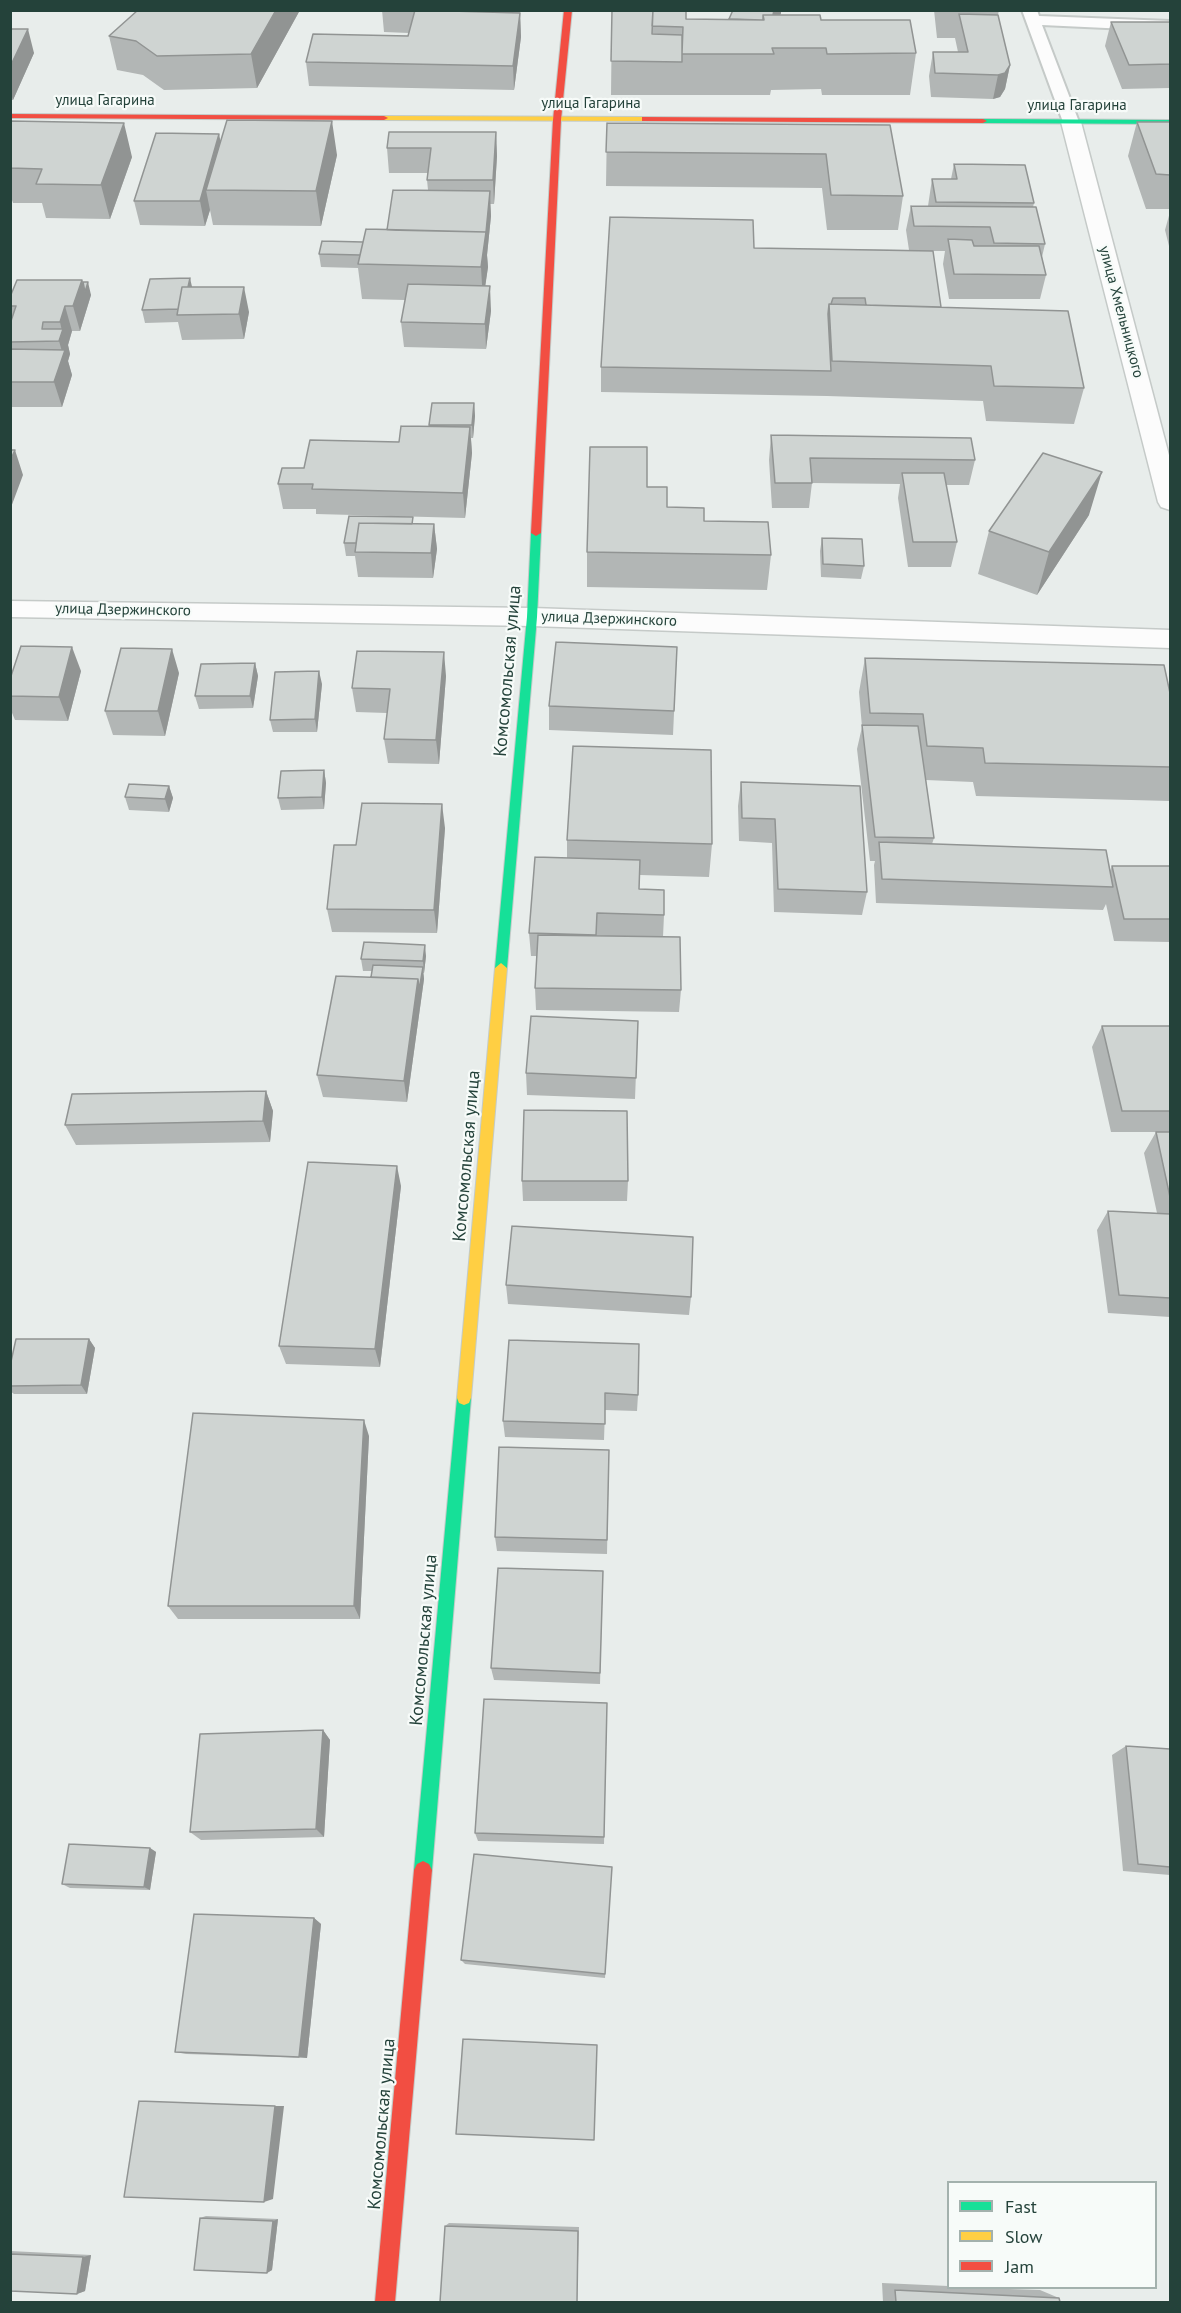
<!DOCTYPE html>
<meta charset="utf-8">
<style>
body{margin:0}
#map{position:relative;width:1181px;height:2313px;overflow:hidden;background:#e8edeb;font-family:"PT Sans",sans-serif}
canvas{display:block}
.frame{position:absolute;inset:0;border:12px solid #24423a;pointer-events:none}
.legend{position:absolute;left:947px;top:2181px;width:210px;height:108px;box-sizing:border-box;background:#f7fbf9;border:2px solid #a3b1ad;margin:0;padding:8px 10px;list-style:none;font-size:18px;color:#24423a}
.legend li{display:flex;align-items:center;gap:12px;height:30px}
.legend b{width:30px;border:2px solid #a3b1ad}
</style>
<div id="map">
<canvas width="1181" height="2313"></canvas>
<div class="frame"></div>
<ul class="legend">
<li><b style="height:8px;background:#16e098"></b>Fast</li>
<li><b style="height:8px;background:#ffcf43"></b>Slow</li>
<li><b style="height:8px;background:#f24e42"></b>Jam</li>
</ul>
</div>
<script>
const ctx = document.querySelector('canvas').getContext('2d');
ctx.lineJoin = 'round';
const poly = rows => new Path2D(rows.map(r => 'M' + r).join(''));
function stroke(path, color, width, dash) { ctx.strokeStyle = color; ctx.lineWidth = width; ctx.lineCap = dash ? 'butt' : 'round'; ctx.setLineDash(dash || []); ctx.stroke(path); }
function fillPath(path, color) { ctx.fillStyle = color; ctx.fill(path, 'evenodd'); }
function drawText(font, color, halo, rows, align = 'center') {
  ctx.font = font + ' "PT Sans",sans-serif'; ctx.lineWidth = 4.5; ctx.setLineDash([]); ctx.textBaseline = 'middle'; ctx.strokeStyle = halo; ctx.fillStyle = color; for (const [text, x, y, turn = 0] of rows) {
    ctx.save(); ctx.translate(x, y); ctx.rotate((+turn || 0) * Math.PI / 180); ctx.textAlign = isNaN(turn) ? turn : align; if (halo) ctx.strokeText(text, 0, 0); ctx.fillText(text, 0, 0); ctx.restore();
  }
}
const lane = poly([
 [1022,10,1037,10,1039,16,1170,21,1170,31,1042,25,1079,122,1071,127,1063,122,1022,10]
]);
const street = poly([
 [1071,116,1081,122,1170,459,1170,510,1161,507,1158,502,1061,122,1071,116],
 [10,601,532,608,1170,630,1170,648,532,626,10,617,10,601]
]);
const fast = poly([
 [983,119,1170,120,1170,124,980,123,980,119,983,119],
 [536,530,541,533,537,617,507,968,501,973,495,968,527,617,531,533,536,530],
 [464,1391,469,1393,471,1398,432,1870,429,1876,423,1879,417,1876,414,1870,457,1398,459,1393,464,1391]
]);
const slow = poly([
 [384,116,645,117,649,119,645,121,381,120,381,116,384,116],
 [501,963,507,968,471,1398,469,1403,464,1405,459,1403,457,1398,495,968,501,963]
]);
const jam = poly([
 [564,10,572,10,561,120,541,533,536,536,531,533,553,120,564,10],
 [10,114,384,116,388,118,384,120,10,118,10,114],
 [642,117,983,119,987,121,983,123,645,121,642,121,642,117],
 [423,1861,429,1864,432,1870,395,2302,375,2302,414,1870,417,1864,423,1861]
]);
stroke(lane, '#c5cac8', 4);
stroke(street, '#c5cac8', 3);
stroke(fast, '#c3cbc8', 2);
stroke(slow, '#c3cbc8', 2);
stroke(jam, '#c3cbc8', 2);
fillPath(lane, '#fcfcfc');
fillPath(street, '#fcfcfc');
fillPath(fast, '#16e098');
fillPath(slow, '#ffcf43');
fillPath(jam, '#f24e42');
fillPath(poly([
 [138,10,300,10,257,88,164,90,143,75,117,70,109,36],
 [382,10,520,10,521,37,514,90,309,86,306,62,408,36,409,33,384,32],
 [612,10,686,19,729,19,781,13,780,15,821,20,916,53,910,95,822,95,821,89,771,90,770,95,611,95],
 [934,10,999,10,998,15,1010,65,1005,89,1000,97,993,99,931,97,929,76,933,52,958,52,955,38,937,38],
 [1111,22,1170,22,1170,88,1122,89,1105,46],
 [10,29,34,53,13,100,10,100],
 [10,121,132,157,110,219,46,218,42,203,13,203,10,194],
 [1137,122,1170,122,1170,209,1146,209,1128,156],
 [607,123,890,125,903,196,898,230,827,230,822,188,606,186],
 [496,132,497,156,494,204,490,204,491,216,487,255,488,267,485,286,491,311,486,349,404,347,401,322,405,300,362,299,358,268,321,267,319,254,363,242,387,230,428,190,427,180,428,173,389,173,387,148],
 [221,140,337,155,321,226,213,225,210,210,205,226,140,225,134,201],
 [954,164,1034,203,1033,207,1045,244,1042,257,1046,275,1040,299,949,299,943,264,945,251,933,251,941,307,1084,388,1074,424,986,421,983,401,827,396,601,392,601,367,754,248,909,250,906,230,911,206,928,206,932,179,951,179],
 [1170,212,1170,250,1165,230],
 [82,280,91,295,80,331,72,331,68,345,70,354,68,361,72,375,62,407,10,407,10,324,12,321,10,317,10,297],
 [192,287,249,312,244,339,182,340,178,322,145,323,142,310],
 [474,403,475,416,473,438,471,438,472,453,465,518,316,514,316,509,283,509,278,484,304,468,399,442,430,427,429,425],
 [771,435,975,460,969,485,946,485,957,542,951,567,908,567,898,498,900,484,812,483,809,508,772,508,769,460],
 [647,487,667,507,704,521,771,555,767,590,587,587,587,552],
 [1089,515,1037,595,978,574,989,531],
 [413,517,413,524,434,524,437,549,433,578,358,577,355,556,346,556,344,543],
 [822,538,864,566,861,579,821,577,820,551],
 [677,647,673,735,549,730,549,706],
 [865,658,1170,693,1170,801,976,796,973,782,926,780,934,838,932,844,1110,871,1112,866,1170,866,1170,942,1114,941,1106,904,1103,910,876,903,874,865,875,861,870,861,857,749,862,727,859,692],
 [255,663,258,676,253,708,199,709,195,696],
 [81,671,68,721,15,720,10,708,10,679],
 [179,673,165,736,113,735,105,711],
 [446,676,439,764,388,763,384,739,387,713,356,712,352,688],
 [322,684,317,732,273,732,270,720],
 [324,770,326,783,324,809,281,810,278,798],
 [741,782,867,892,862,915,774,912,772,843,739,841,738,806],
 [169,786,173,798,169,812,129,810,125,797],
 [445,828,437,933,332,932,327,909,356,845],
 [567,840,712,844,709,877,640,875,639,889,664,915,663,937,681,990,679,1012,536,1010,535,988,537,956,531,956,529,933,567,858],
 [426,956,424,973,423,973,424,979,407,1102,323,1097,317,1075,371,977,372,971,363,971,361,959],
 [638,1021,635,1099,527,1095,526,1073],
 [1102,1026,1170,1026,1170,1132,1111,1132,1092,1047],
 [266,1091,273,1111,270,1142,76,1145,65,1125],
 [1156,1132,1170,1132,1170,1317,1108,1313,1097,1230,1108,1211,1157,1213,1144,1153],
 [522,1181,628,1181,627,1201,523,1201],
 [401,1186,380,1367,286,1364,279,1346],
 [506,1285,691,1297,689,1315,508,1304],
 [89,1339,95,1348,87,1394,14,1394,10,1391,10,1366],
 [509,1340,638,1395,637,1411,605,1410,604,1440,505,1437,503,1421],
 [369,1436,360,1619,178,1619,168,1606],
 [609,1450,607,1554,497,1551,495,1537],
 [603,1571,600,1684,494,1680,491,1668],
 [607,1703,604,1844,478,1841,475,1833],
 [323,1730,330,1740,324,1837,201,1840,190,1832],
 [1126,1746,1170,1749,1170,1875,1123,1871,1112,1755],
 [150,1848,156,1852,150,1890,70,1888,62,1884],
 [612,1867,605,1978,465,1964,461,1960],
 [314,1918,321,1924,307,2058,186,2054,175,2052],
 [206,2216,278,2219,272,2270,267,2273,200,2218],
 [449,2223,579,2227,577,2302,445,2226],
 [10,2251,91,2255,85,2291,77,2294,10,2291],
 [882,2283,948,2286,948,2288,978,2288,1040,2290,1059,2298,1060,2302,883,2302]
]), '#b2b6b5');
fillPath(poly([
 [276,10,300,10,257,88,251,54],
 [774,10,781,10,781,13,767,49,769,25],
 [520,13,521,37,514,90,513,66],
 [28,29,34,53,13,100,10,91,10,67],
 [1010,65,1005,89,1000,97,993,99,998,75],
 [332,121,337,155,321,226,316,191],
 [124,123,132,157,110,219,101,185],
 [496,132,497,156,494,204,493,180],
 [219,134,224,158,206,190,210,210,205,226,200,201],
 [490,191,491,216,487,255,488,267,483,302,481,267],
 [190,278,193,291,183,309],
 [82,280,85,292,88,282,91,295,80,331,73,306],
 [490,286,491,311,486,349,485,324],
 [244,287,249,312,244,339,239,314],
 [65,306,72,331,68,345,70,354,68,361,72,375,62,407,54,382,63,355,59,341,62,331,60,322],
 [474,403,475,416,473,438,472,425],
 [470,427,472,453,465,518,463,493],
 [15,450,23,475,10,510,10,461],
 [1102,472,1089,515,1037,595,1049,552],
 [434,524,437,549,433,578,431,553],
 [72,647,81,671,68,721,59,697],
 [172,649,179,673,165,736,158,711],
 [444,652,446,676,439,764,436,740],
 [255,663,258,676,253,708,250,696],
 [319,671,322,684,317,732,315,719],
 [324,770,326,783,324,809,322,797],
 [169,786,173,798,169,812,165,799],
 [442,804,445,828,437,933,434,910],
 [425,945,426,956,424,973,423,961],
 [423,967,424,979,407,1102,404,1081,418,979],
 [266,1091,273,1111,270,1142,263,1121],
 [397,1166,401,1186,380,1367,375,1349],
 [89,1339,95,1348,87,1394,81,1385],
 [364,1420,369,1436,360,1619,354,1606],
 [323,1730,330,1740,324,1837,316,1829],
 [150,1848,156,1852,150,1890,144,1887],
 [314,1918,321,1924,307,2058,299,2057],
 [275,2106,284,2106,273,2199,264,2202],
 [278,2219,272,2270,267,2273,273,2221],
 [91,2255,85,2291,77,2294,83,2257]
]), '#919493');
const building = poly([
 [138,10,276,10,251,54,157,56,136,41,109,36,138,10],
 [415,10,520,13,513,66,306,62,313,34,408,36,415,10],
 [612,10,653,10,652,34,682,35,682,62,611,61,612,10],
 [653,10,686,10,686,19,764,20,763,15,820,15,821,20,910,20,916,53,827,54,826,48,772,48,774,54,682,54,683,27,652,26,653,10],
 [733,10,774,10,773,15,763,15,763,20,729,19,733,10],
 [959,14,998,15,1010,65,1005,73,998,75,935,73,933,52,968,52,959,14],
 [1111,22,1170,22,1170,64,1129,65,1111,22],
 [10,29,28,29,10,67,10,29],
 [227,120,332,121,316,191,206,190,227,120],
 [10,121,124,123,101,185,36,184,42,169,10,168,10,121],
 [1137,122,1170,122,1170,175,1156,174,1137,122],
 [607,123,890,125,903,196,831,195,826,154,606,152,607,123],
 [389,132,496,132,493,180,427,180,431,148,387,148,389,132],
 [156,133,219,134,200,201,134,201,156,133],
 [954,164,1025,165,1034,203,936,202,932,179,957,179,954,164],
 [393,190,490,191,486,232,387,230,393,190],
 [911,206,1036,207,1045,244,994,243,990,227,914,226,911,206],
 [610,217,753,220,754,248,933,251,941,307,866,305,865,298,833,298,831,304,829,304,828,314,831,371,601,367,610,217],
 [366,229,486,232,481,267,358,264,366,229],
 [948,239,972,240,974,246,1039,246,1046,275,954,274,948,239],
 [322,241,363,242,360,255,319,254,322,241],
 [190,278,188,287,182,287,178,309,142,310,150,279,190,278],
 [17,280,82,280,73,306,65,306,60,322,43,322,42,329,63,329,59,341,10,342,10,324,16,306,10,306,10,297,17,280],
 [83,282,88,282,85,292,83,282],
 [408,284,490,286,485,324,401,322,408,284],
 [182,287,244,287,239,314,177,315,182,287],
 [829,304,1068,311,1084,388,994,386,991,366,832,361,829,304],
 [10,349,65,350,54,382,10,382,10,349],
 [432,403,474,403,472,425,429,425,432,403],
 [401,426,470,427,463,493,312,489,313,484,278,484,282,468,304,468,310,440,399,442,401,426],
 [771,435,971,438,975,460,810,458,812,483,775,483,771,435],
 [590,447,647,447,647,487,667,487,667,507,704,508,704,521,768,522,771,555,587,552,590,447],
 [10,450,15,450,10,461,10,450],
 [1043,453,1102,472,1049,552,989,531,1043,453],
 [902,473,944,473,957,542,913,542,902,473],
 [349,516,413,517,412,524,359,523,356,543,344,543,349,516],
 [359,523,434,524,431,553,355,552,359,523],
 [822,538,862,539,864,566,823,564,822,538],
 [556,642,677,647,674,711,549,706,556,642],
 [21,646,72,647,59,697,10,696,10,679,21,646],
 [121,648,172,649,158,711,105,711,121,648],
 [357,651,444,652,436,740,384,739,390,689,352,688,357,651],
 [865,658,1164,665,1170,693,1170,767,985,763,983,748,927,746,923,714,870,713,865,658],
 [255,663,250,696,195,696,201,664,255,663],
 [319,671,315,719,270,720,275,672,319,671],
 [862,725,918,726,934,838,875,837,862,725],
 [573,746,711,750,712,844,567,840,573,746],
 [324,770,322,797,278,798,281,771,324,770],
 [741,782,860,786,867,892,778,889,775,819,742,818,741,782],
 [129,784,169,786,165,799,125,797,129,784],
 [362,803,442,804,434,910,327,909,334,845,356,845,362,803],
 [879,842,1106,850,1113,887,882,879,879,842],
 [535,857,640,860,639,889,664,890,664,915,597,913,596,935,529,933,535,857],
 [1112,866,1170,866,1170,919,1124,919,1112,866],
 [538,935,680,937,681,990,535,988,538,935],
 [364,942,425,945,423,961,361,959,364,942],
 [373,965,423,967,419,990,418,979,371,977,373,965],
 [336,976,418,979,404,1081,317,1075,336,976],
 [531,1016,638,1021,636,1078,526,1073,531,1016],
 [1102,1026,1170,1026,1170,1111,1122,1111,1102,1026],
 [266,1091,263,1121,65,1125,72,1094,266,1091],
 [524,1110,627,1111,628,1181,522,1181,524,1110],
 [1156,1132,1170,1132,1170,1197,1156,1132],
 [308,1162,397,1166,375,1349,279,1346,308,1162],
 [1108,1211,1170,1214,1170,1298,1119,1295,1108,1211],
 [512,1226,693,1237,691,1297,506,1285,512,1226],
 [16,1339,89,1339,81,1385,10,1386,10,1366,16,1339],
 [509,1340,639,1344,638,1395,605,1393,605,1424,503,1421,509,1340],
 [193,1413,364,1420,354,1606,168,1606,193,1413],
 [499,1447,609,1450,607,1540,495,1537,499,1447],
 [498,1568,603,1571,600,1673,491,1668,498,1568],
 [484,1699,607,1703,604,1837,475,1833,484,1699],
 [323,1730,316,1829,190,1832,200,1734,323,1730],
 [1126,1746,1170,1749,1170,1867,1138,1864,1126,1746],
 [69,1844,150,1848,144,1887,62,1884,69,1844],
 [474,1854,612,1867,605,1974,461,1960,474,1854],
 [194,1914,314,1918,299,2057,175,2052,194,1914],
 [463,2039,597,2045,594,2140,456,2134,463,2039],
 [139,2101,275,2106,264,2202,124,2197,139,2101],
 [200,2218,273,2221,267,2273,194,2270,200,2218],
 [445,2226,578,2231,577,2302,440,2302,445,2226],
 [10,2254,83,2257,77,2294,10,2291,10,2254],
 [895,2290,1059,2298,1060,2302,896,2302,895,2290]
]);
fillPath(building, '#cfd4d2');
stroke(building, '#919493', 1.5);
drawText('15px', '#24423a', '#f7fbf9', [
 ["улица Гагарина",105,101],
 ["улица Гагарина",591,104],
 ["улица Гагарина",1077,106],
 ["улица Хмельницкого",1121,312,75],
 ["улица Дзержинского",123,610,1],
 ["улица Дзержинского",609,619,2]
]);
drawText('18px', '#24423a', '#f7fbf9', [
 ["Комсомольская улица",508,671,-85],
 ["Комсомольская улица",467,1156,-85],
 ["Комсомольская улица",424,1640,-85],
 ["Комсомольская улица",382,2124,-85]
]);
</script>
